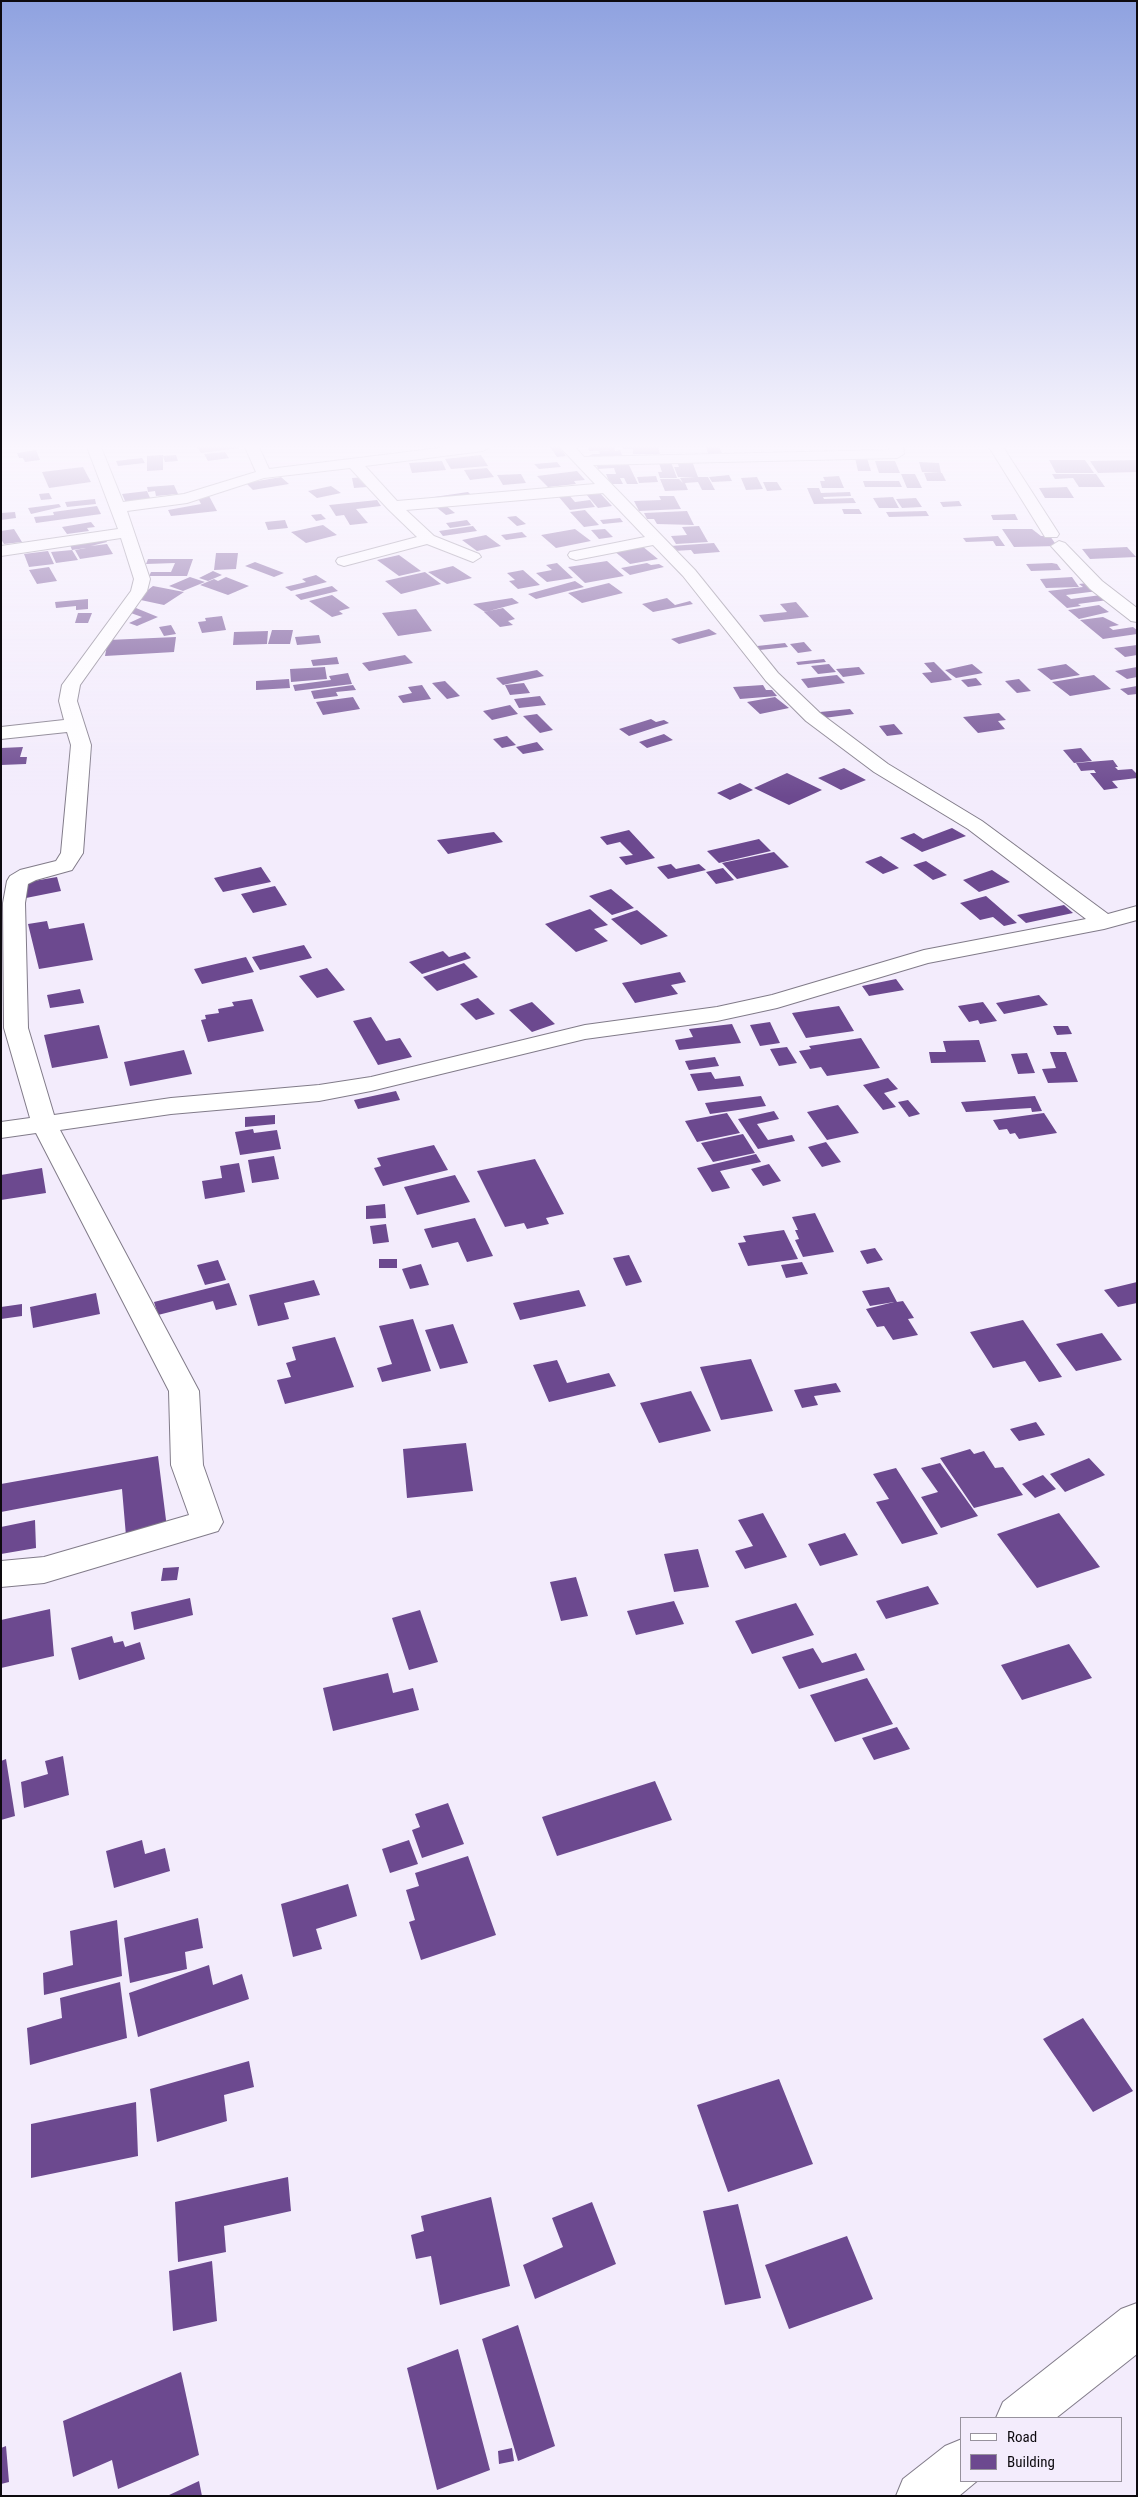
<!DOCTYPE html>
<style>
body{margin:0}
#map{position:relative;width:1138px;height:2497px;overflow:hidden;background:#f3ecfc;font-family:"Roboto Condensed",sans-serif}
canvas{display:block}
.frame{position:absolute;inset:0;border:2px solid #0d0a0f;pointer-events:none}
.legend{position:absolute;left:960px;top:2417px;width:162px;height:65px;box-sizing:border-box;background:#f3ecfc;border:1px solid #97929d;margin:0;padding:6px 9px;list-style:none;font-size:15px;color:#0d0a0f}
.legend li{display:flex;align-items:center;gap:10px;height:25px}
.legend b{width:25px;border:1px solid #97929d}
</style>
<div id="map">
<canvas width="1138" height="2497"></canvas>
<div class="frame"></div>
<ul class="legend">
<li><b style="height:6px;background:#fff"></b>Road</li>
<li><b style="height:14px;background:#6c498f"></b>Building</li>
</ul>
</div>
<script>
const ctx = document.querySelector('canvas').getContext('2d');
ctx.lineJoin = 'round';
function fillPath(path, color) { ctx.fillStyle = color; ctx.fill(path, 'evenodd'); }
const poly = rows => new Path2D(rows.map(r => 'M' + r).join(''));
function stroke(path, color, width, dash) { ctx.strokeStyle = color; ctx.lineWidth = width; ctx.lineCap = dash ? 'butt' : 'round'; ctx.setLineDash(dash || []); ctx.stroke(path); }
fillPath(poly([
 [197,447,239,447,239,448,201,453],
 [550,447,559,447,566,456,557,457],
 [588,447,614,447,615,451,620,450,623,457,590,458,589,456,593,454,600,454,599,451,611,450,589,451],
 [623,447,658,447,660,454,633,454,633,449,623,449],
 [706,447,719,447,722,453,708,454],
 [36,450,40,460,25,462,23,458,19,458,17,453],
 [225,452,229,458,208,461,204,454],
 [163,455,163,470,147,471,147,456],
 [176,455,178,461,165,462,163,456],
 [481,455,488,466,451,469,445,459],
 [142,458,145,463,118,466,116,461],
 [855,458,867,458,871,471,858,471],
 [1049,460,1085,460,1094,473,1056,473],
 [1136,460,1137,472,1098,473,1090,461],
 [442,461,446,470,412,473,409,463],
 [692,461,698,477,708,477,715,490,702,490,698,482,685,483,688,490,665,491,660,479,679,479,683,483,680,478,695,477,678,477,674,467,679,467,677,462],
 [875,461,895,461,900,473,879,473],
 [557,462,561,467,539,469,534,464],
 [671,462,677,478,660,478,658,472,662,472,659,463],
 [919,462,939,463,941,473,922,472],
 [628,463,638,484,627,484,624,478,620,478,623,484,610,484,606,474,616,474,614,468,598,469,596,464],
 [83,467,91,482,49,488,42,472],
 [487,468,494,477,470,480,464,470],
 [577,471,585,480,574,481,576,484,548,487,537,476],
 [924,473,942,473,946,481,927,481],
 [521,474,526,483,503,485,497,475],
 [901,474,915,474,922,488,907,488],
 [1052,474,1096,474,1105,487,1079,487,1073,478,1055,479],
 [729,475,732,481,712,482,709,477],
 [656,476,658,482,639,483,637,477],
 [839,476,844,488,822,488,820,481,825,481,823,477],
 [281,477,289,484,253,490,246,483],
 [365,477,367,487,354,488,352,478],
 [757,477,763,489,746,490,741,478],
 [863,481,899,481,902,487,865,487],
 [763,482,777,482,782,490,767,491],
 [174,485,178,494,156,496,155,491,148,492,147,487],
 [331,486,341,493,317,498,308,491],
 [1067,487,1074,498,1045,498,1039,488],
 [807,488,819,488,821,493,850,492,851,496,823,497,824,499,853,498,856,503,814,504],
 [147,491,151,500,126,503,122,494],
 [598,491,612,506,598,508,585,493],
 [468,492,472,496,438,501,434,497],
 [49,493,52,499,41,500,39,494],
 [208,494,217,511,171,516,168,510,201,504,197,496],
 [569,495,575,502,590,500,595,507,570,510,558,496],
 [659,496,674,496,681,509,639,511,634,501,661,500],
 [893,497,899,508,879,508,873,498],
 [916,498,922,507,902,508,896,499],
 [95,499,96,504,67,507,65,502],
 [377,500,381,506,356,509,368,523,350,525,344,515,336,516,329,505],
 [959,501,962,506,943,507,940,502],
 [59,504,61,507,31,514,28,508],
 [445,505,455,513,446,515,436,507],
 [97,506,101,514,36,523,34,517,54,515,53,512],
 [842,509,859,509,862,514,844,514],
 [585,510,599,525,584,527,570,512],
 [687,511,694,525,657,524,654,519,647,519,644,513],
 [926,511,929,516,889,517,886,512],
 [15,512,16,518,1,520,1,513],
 [321,514,326,519,316,521,311,515],
 [1015,514,1018,520,993,520,991,515],
 [516,516,526,524,517,526,507,517],
 [620,518,623,522,603,524,600,520],
 [285,520,288,528,268,530,265,522],
 [467,520,471,525,450,528,446,523],
 [91,522,95,527,87,528,89,531,67,534,62,527],
 [323,525,337,535,306,543,291,532],
 [473,526,477,531,443,536,439,531],
 [699,526,708,542,676,544,671,536,687,535,682,527],
 [14,529,22,542,4,544,1,539,1,531],
 [575,529,591,541,556,548,541,535],
 [605,529,613,537,599,539,591,530],
 [1002,529,1032,529,1041,536,1050,536,1057,546,1014,547],
 [522,532,527,537,506,540,501,535],
 [486,535,501,546,477,551,462,540],
 [998,536,1005,546,996,546,993,541,966,542,963,538],
 [105,538,107,542,91,546,107,544,113,554,80,559,75,550,86,548,72,550,78,560,56,563,51,552,72,550,69,542],
 [714,543,720,552,694,554,691,550,673,551,670,546],
 [642,546,658,559,630,564,614,551],
 [1127,547,1136,557,1090,559,1082,549],
 [48,551,54,564,29,567,24,554],
 [216,553,238,553,236,569,214,570],
 [399,555,421,571,399,576,377,560],
 [148,559,193,559,187,576,149,576,151,572,171,572,175,563,146,564],
 [607,561,624,576,585,583,568,567],
 [255,562,284,573,274,577,245,566],
 [557,563,573,578,547,582,536,573,552,570,546,565],
 [647,563,651,565,659,564,664,567,630,575,621,568],
 [1052,563,1057,564,1061,570,1031,571,1026,564],
 [453,566,472,578,447,584,428,572],
 [49,567,57,581,37,584,29,570],
 [523,570,540,585,518,589,509,581,515,580,507,573],
 [213,571,222,575,208,581,199,578],
 [425,572,441,584,401,594,385,581],
 [316,575,327,582,291,591,285,587,306,582,302,579],
 [190,577,205,582,183,591,169,586],
 [226,577,249,586,228,595,200,585,214,579,218,581],
 [1072,577,1079,587,1046,588,1040,579],
 [575,581,584,587,536,599,528,594],
 [609,583,623,593,582,603,568,593],
 [1087,583,1098,591,1066,595,1071,599,1101,595,1108,600,1078,604,1081,606,1067,608,1048,591,1083,587,1079,584],
 [153,586,184,592,164,605,136,599],
 [332,586,338,591,301,600,295,595],
 [332,595,350,608,339,611,343,614,332,617,309,601],
 [512,598,519,603,485,612,473,604],
 [667,598,675,605,690,601,693,604,653,612,642,604],
 [88,599,88,609,76,610,76,606,56,608,55,602],
 [796,602,809,617,764,622,759,615,787,612,780,604],
 [1099,605,1109,612,1079,619,1068,610],
 [136,608,158,617,137,626,129,623,142,617,128,612],
 [503,608,515,619,508,621,513,625,500,627,484,612],
 [416,609,432,631,398,636,382,613],
 [78,613,92,613,88,623,75,623],
 [222,616,226,630,202,633,198,622,206,621,205,618],
 [1103,617,1119,625,1109,627,1113,630,1133,627,1137,630,1137,634,1103,639,1080,620],
 [171,625,176,634,164,636,159,627],
 [709,629,717,634,679,644,671,639],
 [272,630,293,630,290,644,268,644],
 [268,631,267,644,233,645,234,632],
 [319,635,321,643,297,645,295,637],
 [176,637,174,652,105,656,108,640],
 [804,642,812,651,798,653,790,644],
 [785,643,788,647,760,650,757,646],
 [1137,645,1137,655,1125,657,1114,648],
 [405,655,413,663,369,671,362,663],
 [337,657,339,664,313,666,311,660],
 [824,659,826,662,798,665,796,662],
 [934,662,952,680,931,683,922,673,932,672,924,663],
 [829,664,836,672,818,674,811,666],
 [972,664,983,673,956,678,945,670],
 [1066,664,1080,675,1051,680,1037,669],
 [325,667,327,679,291,682,290,669],
 [859,667,865,674,843,677,836,669],
 [1137,667,1137,677,1127,679,1115,671],
 [537,670,544,676,503,685,496,678],
 [348,673,352,684,295,691,293,685,331,680,329,676],
 [837,675,845,683,808,688,801,679],
 [1094,675,1111,689,1070,696,1052,682],
 [976,678,982,685,968,687,961,680],
 [289,679,290,688,256,690,256,681],
 [1019,679,1031,691,1017,693,1005,681],
 [445,681,460,696,447,699,432,683],
 [524,683,530,693,510,695,505,685],
 [353,685,356,690,336,692,338,696,314,699,311,691],
 [422,685,431,699,403,703,398,696,412,693,408,687],
 [763,685,766,690,772,690,777,696,740,699,733,687],
 [1137,686,1137,694,1128,695,1120,689],
 [540,696,546,705,519,708,514,699],
 [353,697,360,709,323,715,316,702],
 [775,697,789,708,760,714,747,702],
 [510,705,518,714,492,720,483,711],
 [850,709,854,714,824,718,820,712],
 [999,713,1006,720,998,721,1005,729,978,733,963,717],
 [537,714,553,730,540,733,523,716],
 [651,719,656,722,664,720,669,723,629,736,619,729],
 [894,724,903,734,887,736,879,726],
 [664,734,673,740,647,748,639,742],
 [507,736,516,745,502,748,493,739],
 [537,742,544,750,523,754,516,747],
 [23,747,20,757,27,757,26,764,1,765,1,748],
 [1081,748,1092,761,1074,763,1063,750],
 [1113,760,1118,767,1115,767,1118,770,1132,769,1137,774,1137,778,1112,781,1118,788,1104,790,1090,773,1096,773,1094,770,1081,771,1076,763],
 [844,768,866,780,841,790,818,778],
 [787,773,822,790,789,805,754,788],
 [740,783,753,790,730,800,717,793],
 [952,828,966,836,922,852,900,838,914,833,923,839],
 [629,830,655,858,626,865,619,857,633,855,620,842,607,845,600,837],
 [494,832,503,842,448,854,437,840],
 [759,839,771,851,719,863,707,851],
 [774,852,789,867,737,879,722,863],
 [881,856,899,868,883,874,865,862],
 [926,861,947,875,933,880,913,865],
 [671,864,676,869,699,864,706,870,668,879,657,867],
 [261,867,271,882,223,892,214,878],
 [723,868,734,880,716,884,706,872],
 [992,870,1010,882,979,892,963,880],
 [57,877,61,891,26,898,22,883],
 [275,886,287,905,253,913,241,894],
 [611,889,634,908,612,915,589,896],
 [986,896,1017,923,1004,926,993,917,980,920,960,903],
 [1064,905,1073,913,1026,923,1017,915],
 [590,909,608,925,594,929,608,941,576,952,545,924],
 [637,910,668,936,641,945,611,919],
 [47,921,49,929,84,923,93,960,39,969,28,924],
 [304,945,312,958,260,970,252,957],
 [443,951,449,957,465,952,471,958,422,974,409,962],
 [246,957,254,972,202,984,194,969],
 [464,963,478,977,437,991,423,977],
 [327,968,345,990,317,998,299,976],
 [680,972,686,982,671,985,678,994,635,1003,622,983],
 [896,979,904,990,869,996,862,986],
 [80,989,84,1003,50,1008,47,995],
 [1039,995,1048,1005,1004,1014,996,1003],
 [478,998,495,1014,476,1020,460,1004],
 [252,999,264,1031,208,1042,201,1020,206,1019,205,1015,219,1013,218,1009,234,1006,232,1002],
 [532,1002,555,1024,532,1032,509,1010],
 [983,1002,997,1021,980,1024,978,1020,969,1022,958,1006],
 [839,1006,854,1031,806,1038,792,1013],
 [371,1017,386,1041,400,1038,412,1057,378,1065,353,1021],
 [770,1022,780,1043,760,1046,750,1025],
 [732,1024,741,1043,679,1050,675,1040,693,1037,689,1029],
 [99,1025,108,1058,52,1068,44,1035],
 [1053,1026,1068,1026,1072,1034,1057,1035],
 [861,1038,880,1068,827,1076,821,1067,810,1069,799,1051,811,1049,809,1046],
 [979,1040,986,1062,931,1063,929,1052,946,1052,943,1041],
 [787,1047,797,1063,779,1066,770,1049],
 [184,1050,192,1074,130,1086,124,1062],
 [1050,1052,1066,1052,1078,1082,1048,1083,1042,1069,1056,1068],
 [1027,1053,1035,1073,1018,1074,1011,1054],
 [715,1057,719,1066,689,1070,685,1061],
 [711,1072,715,1079,740,1076,744,1086,698,1091,690,1074],
 [888,1078,898,1089,884,1093,896,1107,883,1110,863,1085],
 [396,1091,400,1100,358,1109,354,1100],
 [761,1096,766,1106,710,1114,705,1103],
 [1035,1096,1042,1111,1032,1112,1031,1108,966,1112,961,1102],
 [908,1100,920,1114,909,1117,898,1102],
 [838,1105,859,1133,827,1140,807,1112],
 [774,1111,779,1119,757,1124,768,1140,792,1135,795,1141,758,1149,738,1119],
 [727,1113,740,1133,697,1142,685,1121],
 [1044,1113,1057,1133,1019,1139,1015,1133,1010,1134,1007,1129,999,1130,993,1120],
 [275,1115,275,1124,245,1127,245,1117],
 [253,1129,254,1133,277,1130,281,1149,240,1155,235,1132],
 [743,1134,755,1153,713,1162,701,1143],
 [826,1142,841,1162,822,1167,808,1147],
 [434,1145,448,1170,383,1186,374,1168,381,1166,377,1158],
 [756,1154,761,1162,720,1171,730,1188,712,1192,697,1168],
 [274,1156,279,1179,252,1183,248,1160],
 [535,1159,564,1214,546,1218,549,1224,527,1229,524,1223,505,1227,477,1171],
 [239,1163,245,1192,205,1199,202,1181,222,1178,220,1166],
 [769,1164,781,1181,763,1186,751,1169],
 [42,1168,46,1193,1,1200,1,1175],
 [455,1175,470,1202,417,1215,404,1187],
 [385,1204,386,1218,366,1219,366,1206],
 [815,1213,834,1252,803,1257,795,1240,799,1239,795,1230,798,1230,792,1217],
 [475,1218,493,1256,467,1262,458,1242,432,1248,424,1229],
 [386,1224,389,1242,373,1244,370,1226],
 [784,1230,798,1259,748,1266,738,1243,746,1242,743,1236],
 [875,1248,883,1260,867,1264,860,1251],
 [629,1255,642,1282,626,1286,613,1258],
 [379,1259,397,1259,397,1268,379,1268],
 [218,1260,226,1280,205,1285,197,1265],
 [802,1262,808,1274,786,1278,781,1265],
 [421,1264,429,1285,410,1289,402,1269],
 [314,1280,320,1295,284,1303,289,1319,258,1326,249,1295],
 [1137,1282,1137,1303,1118,1307,1104,1290],
 [229,1283,237,1305,216,1310,213,1301,158,1315,154,1302],
 [889,1287,897,1302,903,1301,914,1318,908,1319,918,1335,893,1340,884,1326,877,1327,866,1309,894,1302,870,1306,862,1291],
 [579,1290,586,1306,520,1320,513,1303],
 [96,1293,100,1314,33,1328,30,1307],
 [22,1304,22,1316,1,1319,1,1307],
 [413,1319,431,1371,382,1382,377,1368,392,1364,379,1326],
 [1023,1320,1062,1377,1039,1382,1025,1361,993,1368,970,1332],
 [453,1324,468,1363,440,1369,425,1330],
 [1102,1333,1122,1360,1076,1371,1056,1344],
 [335,1337,354,1387,285,1404,277,1380,291,1377,286,1363,296,1360,292,1347],
 [751,1359,773,1411,721,1420,700,1367],
 [557,1360,567,1383,609,1373,616,1386,549,1402,533,1365],
 [836,1383,841,1392,814,1396,818,1405,802,1408,794,1390],
 [691,1391,711,1431,659,1443,640,1403],
 [1036,1422,1045,1435,1019,1441,1010,1429],
 [466,1443,473,1491,407,1498,403,1449],
 [970,1449,974,1454,984,1451,995,1468,1003,1467,1023,1495,974,1508,940,1458],
 [158,1456,167,1528,126,1536,122,1489,1,1512,1,1484],
 [1089,1458,1105,1475,1065,1492,1050,1474],
 [940,1463,978,1516,941,1528,921,1497,938,1492,921,1468],
 [896,1468,938,1534,902,1544,876,1502,889,1499,873,1474],
 [1043,1475,1056,1489,1035,1498,1022,1484],
 [763,1513,787,1557,745,1569,735,1551,753,1546,738,1520],
 [1059,1513,1100,1567,1037,1588,997,1534],
 [35,1520,36,1548,1,1554,1,1527],
 [845,1533,858,1555,820,1566,808,1544],
 [698,1549,709,1587,674,1592,664,1554],
 [179,1567,177,1580,161,1581,163,1568],
 [576,1577,588,1616,561,1621,550,1582],
 [928,1586,939,1604,886,1619,876,1601],
 [190,1598,193,1615,134,1630,131,1612],
 [674,1601,684,1624,636,1635,627,1611],
 [796,1603,814,1635,752,1654,735,1621],
 [50,1609,54,1656,1,1668,1,1620],
 [420,1610,438,1662,409,1670,392,1618],
 [112,1636,114,1643,123,1641,125,1647,140,1642,145,1659,79,1680,71,1648],
 [1069,1644,1092,1678,1022,1700,1001,1665],
 [813,1648,822,1663,856,1653,865,1670,799,1689,782,1657],
 [388,1673,393,1693,413,1688,419,1710,333,1731,323,1688],
 [867,1678,893,1724,835,1742,810,1695],
 [897,1727,910,1749,874,1760,862,1738],
 [63,1756,69,1795,24,1808,21,1782,48,1774,45,1761],
 [6,1759,15,1816,1,1820,1,1761],
 [655,1781,672,1820,557,1856,542,1817],
 [448,1803,464,1844,422,1858,412,1830,420,1827,415,1814],
 [142,1840,145,1854,165,1848,170,1871,114,1888,106,1851],
 [409,1840,418,1864,390,1873,382,1849],
 [468,1856,496,1935,421,1960,409,1922,415,1920,406,1890,419,1886,415,1873],
 [348,1884,357,1916,316,1929,322,1949,293,1957,281,1904],
 [198,1918,203,1948,185,1952,187,1969,130,1983,124,1938],
 [117,1920,122,1976,44,1995,43,1973,73,1965,70,1931],
 [209,1965,213,1985,242,1974,249,1999,138,2037,129,1993],
 [120,1982,127,2038,30,2065,27,2028,62,2018,60,1998],
 [1083,2018,1133,2091,1093,2112,1043,2039],
 [249,2061,254,2087,224,2095,227,2121,157,2142,150,2089],
 [779,2079,813,2164,728,2192,697,2105],
 [136,2102,138,2156,31,2178,31,2124],
 [288,2177,291,2211,224,2226,226,2252,178,2262,175,2202],
 [491,2197,510,2286,440,2305,431,2256,416,2259,411,2235,424,2231,421,2216],
 [592,2202,616,2264,535,2299,523,2265,563,2247,552,2218],
 [738,2204,761,2298,725,2305,703,2211],
 [847,2236,873,2299,789,2329,765,2265],
 [212,2261,217,2321,173,2331,169,2271],
 [518,2325,555,2446,518,2461,482,2339],
 [458,2349,490,2470,437,2490,407,2368],
 [181,2372,199,2455,118,2489,112,2460,73,2477,63,2421],
 [6,2446,9,2482,1,2484,1,2448],
 [512,2448,514,2461,499,2464,498,2451],
 [199,2481,202,2496,167,2496]
]), '#6c498f');
const minor = poly([
 [87,447,101,447,123,502,184,494,256,472,245,447,259,447,269,469,448,447,490,447,483,451,365,466,397,501,595,484,560,447,575,447,584,457,889,450,889,447,903,447,904,454,897,458,593,465,695,570,778,673,820,713,888,764,982,821,1108,914,1137,906,1137,920,1104,929,928,963,777,1008,717,1021,585,1039,371,1091,319,1101,171,1114,60,1130,199,1391,203,1465,223,1522,218,1531,44,1583,1,1587,1,1561,44,1557,189,1515,171,1465,169,1391,36,1133,1,1138,1,1122,30,1118,4,1028,3,903,7,881,10,876,20,870,56,861,61,853,71,745,67,732,1,739,1,727,64,720,59,701,62,685,131,591,134,579,121,538,1,556,1,546,118,529,87,447],
 [350,468,388,509,417,537,338,558,336,561,338,564,344,566,427,544,473,562,481,557,479,554,434,536,406,510,603,493,645,537,570,552,568,555,570,558,576,560,653,545,683,576,766,681,806,721,874,772,968,829,1086,919,924,950,772,995,717,1007,585,1025,371,1077,319,1085,171,1098,54,1115,28,1028,25,903,28,884,36,880,72,870,83,853,91,745,77,701,80,685,147,591,150,579,127,511,187,503,264,478,350,468],
 [989,447,1003,447,1059,534,1057,537,1045,537,989,447],
 [1059,541,1065,543,1102,581,1137,608,1137,622,1131,621,1090,589,1051,546,1059,541],
 [1137,2303,1137,2354,1056,2418,996,2418,1003,2402,1121,2309,1137,2303],
 [962,2439,962,2481,977,2481,959,2496,896,2496,903,2479,945,2446,962,2439]
]);
stroke(minor, '#817b89', 2);
fillPath(minor, '#fff');
const sky = ctx.createLinearGradient(0, 0, 0, 797);
sky.addColorStop(0, '#8fa2e0');
sky.addColorStop(0.56, '#faf6fe');
sky.addColorStop(1, '#faf6fe00');
ctx.fillStyle = sky;
ctx.fillRect(0, 0, 1138, 797);
</script>
